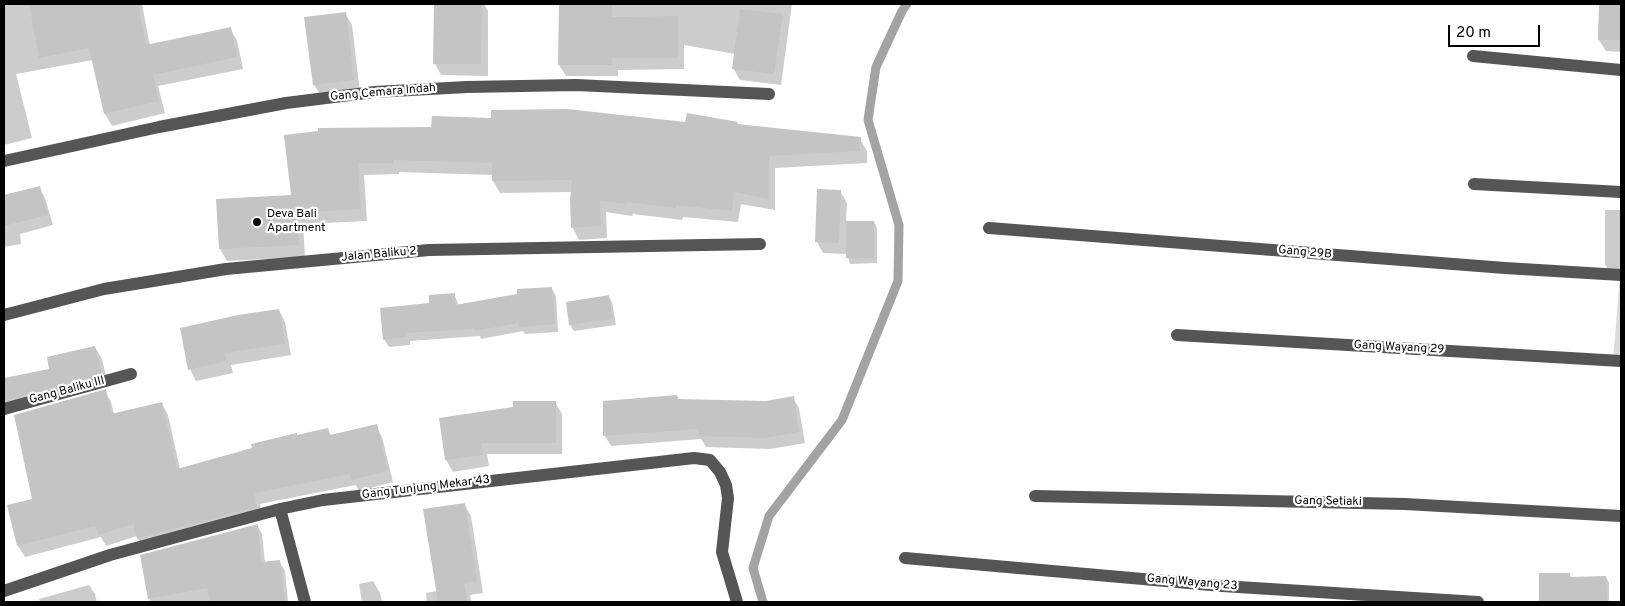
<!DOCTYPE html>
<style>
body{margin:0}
#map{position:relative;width:1625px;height:606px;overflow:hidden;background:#fff;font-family:Overpass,sans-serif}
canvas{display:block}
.frame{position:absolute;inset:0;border:5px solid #000;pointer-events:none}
.scale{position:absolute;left:1448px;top:25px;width:92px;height:22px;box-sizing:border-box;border:2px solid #000;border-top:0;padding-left:6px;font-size:15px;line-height:18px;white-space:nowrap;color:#000;-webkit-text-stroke:4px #fff;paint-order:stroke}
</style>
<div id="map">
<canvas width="1625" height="606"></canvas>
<div class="frame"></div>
<div class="scale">20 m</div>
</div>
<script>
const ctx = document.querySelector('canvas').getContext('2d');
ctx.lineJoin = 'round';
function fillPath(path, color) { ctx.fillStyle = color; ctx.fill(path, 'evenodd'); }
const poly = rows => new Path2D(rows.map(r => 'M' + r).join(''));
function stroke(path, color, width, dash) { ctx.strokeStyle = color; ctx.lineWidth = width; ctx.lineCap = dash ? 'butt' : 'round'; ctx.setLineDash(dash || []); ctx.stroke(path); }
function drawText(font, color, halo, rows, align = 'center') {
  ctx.font = font + ' Overpass,sans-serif'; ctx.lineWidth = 4.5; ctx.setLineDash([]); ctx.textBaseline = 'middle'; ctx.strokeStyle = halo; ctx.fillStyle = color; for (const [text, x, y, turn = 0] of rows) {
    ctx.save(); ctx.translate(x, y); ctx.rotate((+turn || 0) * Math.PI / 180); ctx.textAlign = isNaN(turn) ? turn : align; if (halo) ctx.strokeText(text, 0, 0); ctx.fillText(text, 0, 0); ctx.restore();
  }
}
fillPath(poly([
 [1621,263,1621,362,1613,361]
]), '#dcdcdc');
fillPath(poly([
 [4,4,142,4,150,46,230,29,237,40,243,69,158,86,165,113,112,126,105,114,93,60,16,74,32,138,4,145],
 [436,4,484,4,488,11,488,76,441,75,435,64],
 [560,4,792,4,781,85,740,80,733,68,735,54,684,45,684,69,618,70,618,76,566,76,559,65],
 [1600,4,1621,4,1621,52,1606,51,1599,40],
 [345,13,352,25,360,92,321,96,314,85],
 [737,123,739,125,860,139,867,151,867,163,775,168,775,210,741,204,738,222,683,217,682,220,633,214,632,216,606,212,607,238,579,240,573,228,572,192,500,193,493,181,493,175,399,172,399,174,364,175,367,221,303,224,305,257,227,261,220,249,292,196,286,136],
 [39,187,45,198,53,225,20,234,21,244,4,247,4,195],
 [840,191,847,203,846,222,874,222,877,228,877,263,850,264,847,254,823,253,817,242],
 [1605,210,1621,210,1621,276,1612,276,1605,264],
 [552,289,556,296,558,332,525,334,523,331,481,339,480,336,410,341,410,345,389,347,384,339,431,304,454,294,459,306],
 [609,297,612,302,616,325,574,331,570,325,567,303],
 [279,310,285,322,291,355,231,365,233,373,196,381,190,369],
 [95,347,102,359,108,385,9,413,4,417,4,379,51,370],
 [105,391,111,402,114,414,162,404,168,415,180,469,297,436,328,429,331,436,376,426,382,437,393,482,359,491,356,485,260,504,262,518,144,550,137,536,106,546,101,537,25,557,18,546,8,506,34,500],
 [677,397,679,400,766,402,793,398,799,408,805,443,770,449,706,447,701,439,611,446,605,436],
 [555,402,562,414,562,454,487,454,489,466,453,472,446,460,440,419],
 [464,504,471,516,483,593,470,595,471,602,427,602,426,593,437,591],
 [257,525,262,534,265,563,279,561,285,571,288,602,150,602,141,556],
 [1540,575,1570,575,1571,578,1606,577,1609,583,1609,602,1540,602],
 [373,581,380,593,382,602,362,602,359,584],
 [89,585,95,594,97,602,40,602,39,599]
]), '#0003');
stroke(poly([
 [763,602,753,568,769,516,842,420,898,281,899,225,868,120,876,67,902,11,907,4]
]), '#a3a3a3', 9);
fillPath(poly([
 [29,4,138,4,146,45,231,27,237,57,153,75,159,101,104,114,89,48,39,58],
 [434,4,482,4,481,64,433,64],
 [559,4,612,4,612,17,678,16,678,58,612,58,612,65,558,65],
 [1599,4,1621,4,1621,40,1598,40],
 [740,9,783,14,774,74,732,69],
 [346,12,354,80,313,85,304,17],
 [567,109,685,122,687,113,738,122,737,124,861,137,860,151,769,156,769,199,734,192,732,211,676,205,676,208,626,202,626,204,600,201,601,226,571,228,570,200,572,180,492,181,492,163,393,160,393,163,358,163,361,209,297,213,299,245,219,249,216,199,291,195,284,135,318,131,318,128,431,127,432,116,491,118,491,110],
 [40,186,48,215,4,226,4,195],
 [817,189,841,190,839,243,815,242],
 [846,221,874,221,874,258,846,258],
 [552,287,555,324,519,327,519,323,475,331,475,329,406,333,407,337,383,340,380,308,429,303,429,295,455,293,455,305,517,294,517,289],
 [609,295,613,319,569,325,566,302],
 [279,309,285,344,225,353,227,361,188,370,180,328,238,315],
 [95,346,102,374,4,401,4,378,49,369,47,357],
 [106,389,111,414,162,402,177,469,252,448,251,444,297,433,297,435,328,428,330,435,377,424,388,471,351,480,350,474,255,493,256,507,137,539,134,524,98,535,95,526,17,546,7,505,32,499,14,415],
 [677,395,678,399,766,401,794,396,799,432,764,438,698,436,698,429,603,436,603,401],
 [513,401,556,401,556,443,482,443,483,455,445,460,439,418,513,407],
 [465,503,477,581,464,583,467,602,438,602,423,509],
 [258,524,261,562,280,560,285,602,210,602,207,588,148,599,140,555],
 [1539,573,1570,573,1570,577,1606,576,1607,602,1539,602]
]), '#c4c4c4');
stroke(poly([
 [1473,56,1621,70],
 [4,161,159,127,286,103,374,92,467,87,576,85,769,94],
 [1474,184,1621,192],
 [989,228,1505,268,1621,275],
 [4,315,104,289,226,269,429,250,760,244],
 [1177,335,1621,361],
 [4,409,131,374],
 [1035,496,1405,504,1621,516],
 [280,509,305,602],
 [905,558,1222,586,1478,602],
 [4,591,110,555,280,509,323,500,694,458,710,460,720,472,726,485,728,498,722,552,737,602]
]), '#555', 12);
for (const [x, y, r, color] of [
 [257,222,5,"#000"]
]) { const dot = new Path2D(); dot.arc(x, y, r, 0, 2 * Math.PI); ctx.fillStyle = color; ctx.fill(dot); stroke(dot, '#fff', 2); }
drawText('12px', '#000', '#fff', [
 ["Gang Cemara Indah",383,93,-5],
 ["Gang 29B",1305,253,5],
 ["Jalan Baliku 2",379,255,-5],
 ["Gang Wayang 29",1399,348,3],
 ["Gang Baliku III",67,391,-15],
 ["Gang Tunjung Mekar 43",426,488,-7],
 ["Gang Setiaki",1328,502,1],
 ["Gang Wayang 23",1192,583,5]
]);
drawText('12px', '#000', '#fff', [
 ["Deva Bali",267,215],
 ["Apartment",267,229]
], 'left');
</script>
